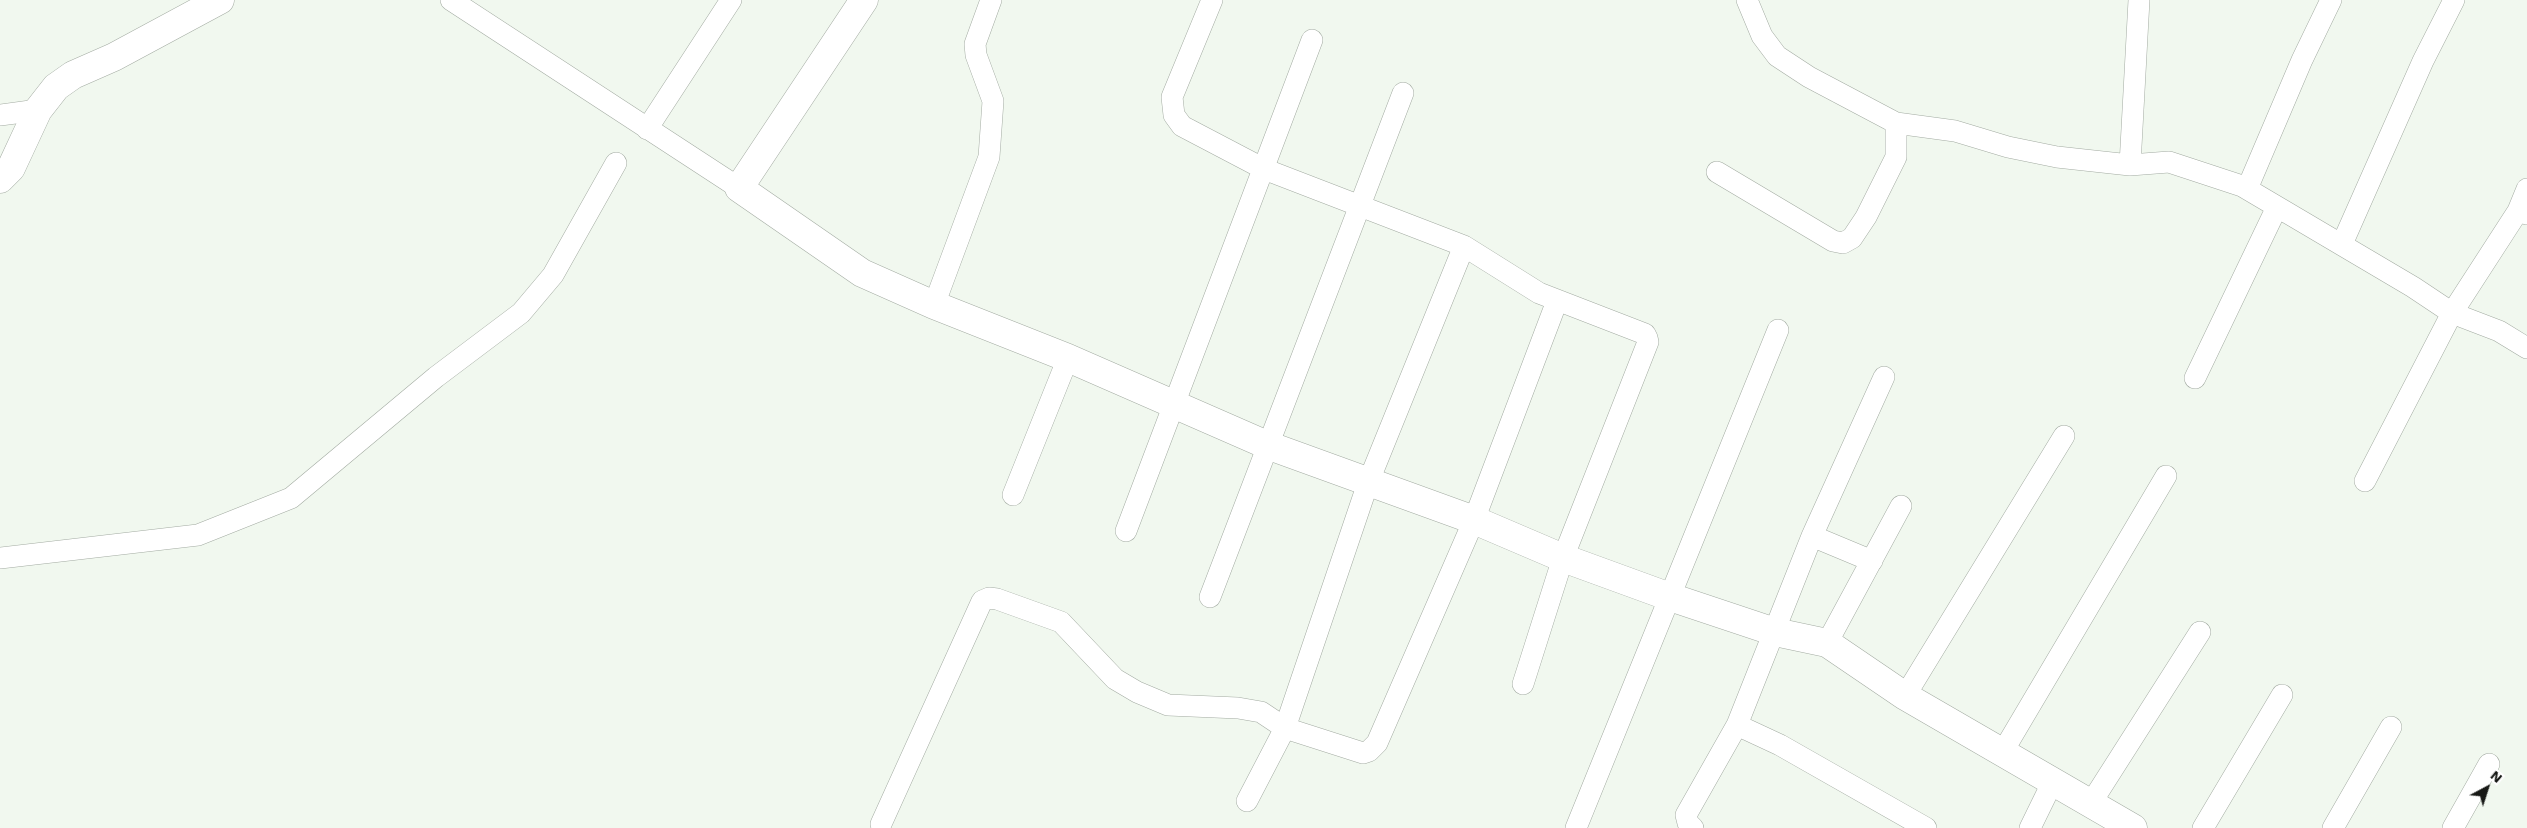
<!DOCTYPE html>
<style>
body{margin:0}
#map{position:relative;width:2527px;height:828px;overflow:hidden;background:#f1f8ef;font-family:"Work Sans",sans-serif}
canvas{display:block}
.north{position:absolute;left:2462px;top:763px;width:50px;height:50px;-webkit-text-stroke:4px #fff;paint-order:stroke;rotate:40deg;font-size:14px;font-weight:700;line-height:20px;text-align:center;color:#171916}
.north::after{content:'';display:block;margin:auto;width:18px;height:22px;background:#171916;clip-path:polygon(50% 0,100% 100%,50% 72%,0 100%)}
</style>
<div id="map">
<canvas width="2527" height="828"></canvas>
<div class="north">N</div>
</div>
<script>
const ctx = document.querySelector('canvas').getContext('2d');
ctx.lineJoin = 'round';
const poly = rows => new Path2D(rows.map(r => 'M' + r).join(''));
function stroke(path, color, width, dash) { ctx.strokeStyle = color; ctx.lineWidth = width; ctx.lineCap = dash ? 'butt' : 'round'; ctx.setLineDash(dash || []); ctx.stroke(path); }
const street = poly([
 [451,0,739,188],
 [1212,0,1172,97,1174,115,1182,126,1264,169,1464,246,1539,293,1645,334,1647,338,1648,342,1563,558,1523,684],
 [1747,0,1762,36,1777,56,1809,77,1896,123,1955,131,2008,147,2057,157,2130,165,2169,162,2242,186,2413,287,2452,313,2499,331,2527,348],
 [0,115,38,110],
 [647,129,731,0],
 [2130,165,2139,0],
 [1717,172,1833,241,1843,243,1852,238,1866,217,1896,157,1896,123],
 [2247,189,2302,60,2331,0],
 [2518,211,2527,189],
 [2342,244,2423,61,2454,0],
 [934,305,989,157,993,101,976,55,975,44,991,0],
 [2195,378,2277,207],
 [2365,481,2452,313,2518,211,2527,214],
 [1013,495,1068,358],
 [1126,531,1312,40],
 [1812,536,1872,561],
 [0,558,198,535,291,498,436,377,521,313,553,275,616,163],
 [1210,597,1403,93],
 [1827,643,1901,506],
 [1905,696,2064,436],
 [1737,725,1780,745,1926,828],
 [2002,753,2166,476],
 [1247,801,1285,728,1368,483,1464,246],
 [2091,803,2200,632],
 [881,824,982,601,989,598,997,599,1061,622,1115,679,1137,692,1168,705,1238,708,1261,712,1285,728,1363,753,1369,751,1377,743,1474,520,1557,301],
 [1576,828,1778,330],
 [1693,828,1688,823,1686,815,1737,725,1812,536,1884,377],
 [2030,828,2053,781],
 [2203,828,2282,695],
 [2333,828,2391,727],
 [2453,828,2489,764]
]);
const secondary = poly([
 [864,0,739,188,862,273,934,305,1068,358,1267,445,1474,520,1563,558,1670,597,1775,632,1827,643,1905,696,2133,828],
 [0,179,11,168,38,110,56,87,73,75,114,57,220,0]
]);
stroke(street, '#a3aba2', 22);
stroke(secondary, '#a3aba2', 29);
stroke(street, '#fff', 21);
stroke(secondary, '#fff', 28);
</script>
